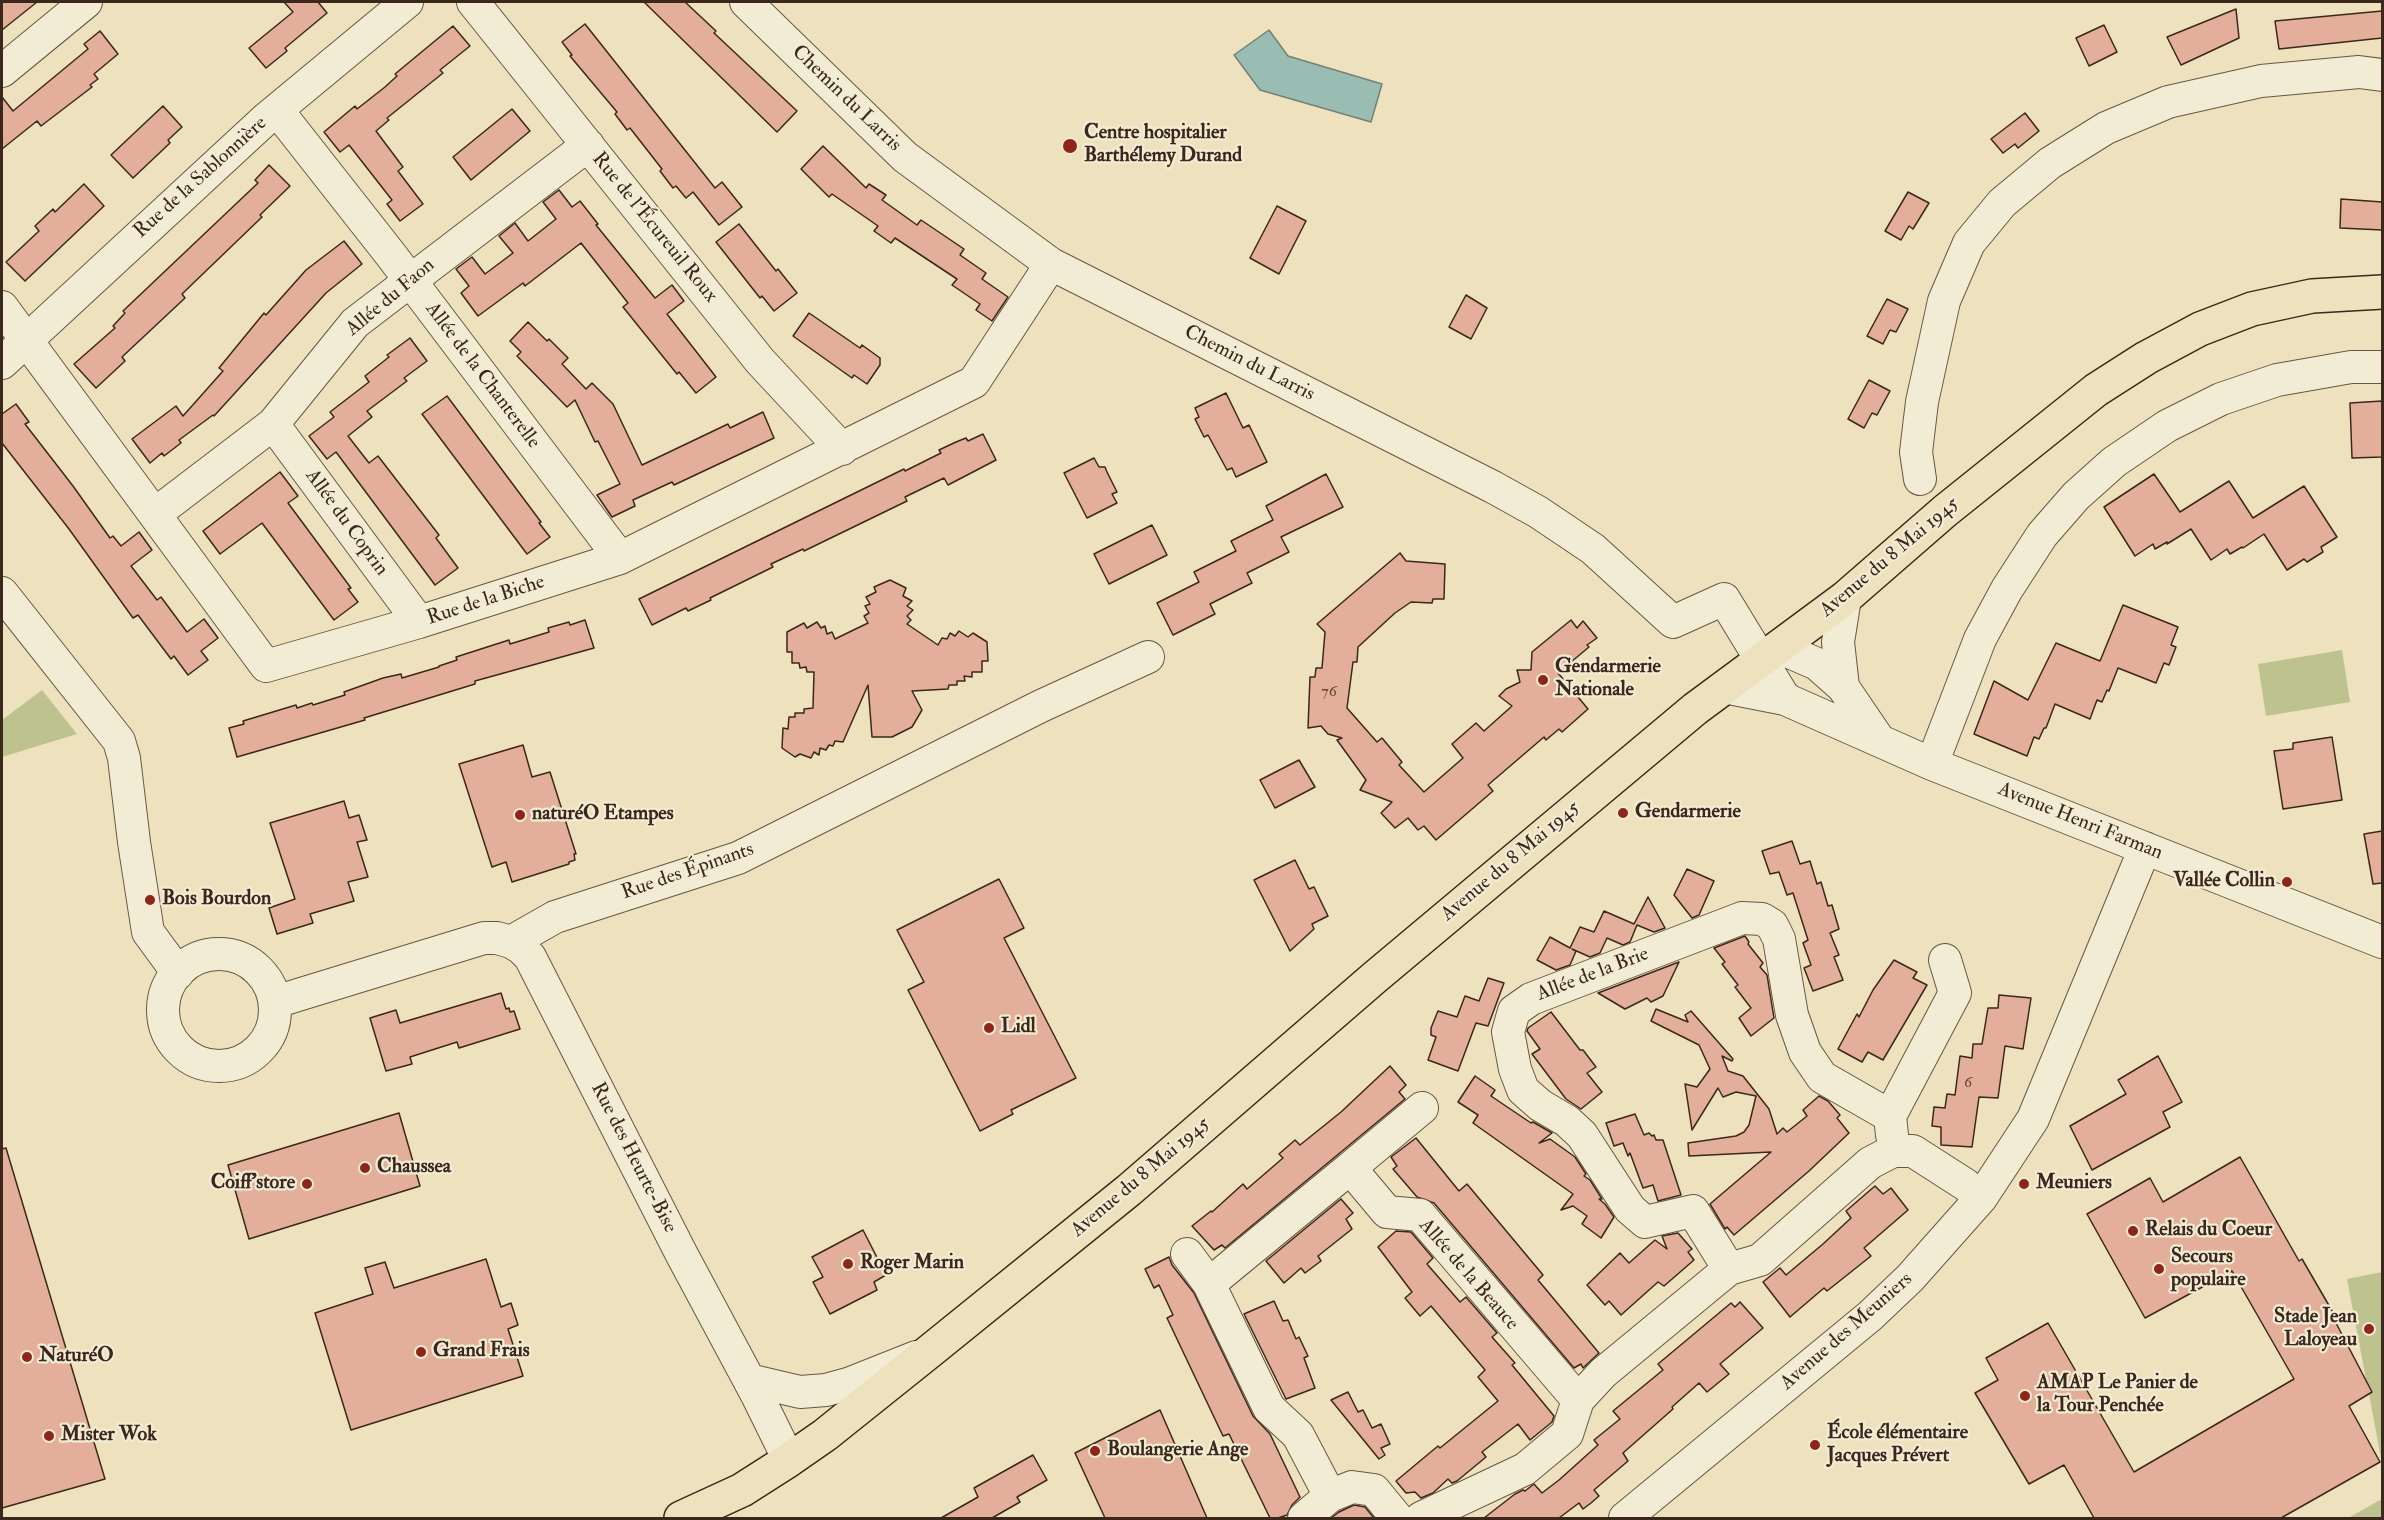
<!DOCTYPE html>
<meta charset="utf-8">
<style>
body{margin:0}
#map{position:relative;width:2384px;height:1520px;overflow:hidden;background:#ede2bd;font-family:"IM FELL Double Pica",serif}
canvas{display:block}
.frame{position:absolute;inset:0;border:3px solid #3b271c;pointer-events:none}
</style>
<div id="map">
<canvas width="2384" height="1520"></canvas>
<div class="frame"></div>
</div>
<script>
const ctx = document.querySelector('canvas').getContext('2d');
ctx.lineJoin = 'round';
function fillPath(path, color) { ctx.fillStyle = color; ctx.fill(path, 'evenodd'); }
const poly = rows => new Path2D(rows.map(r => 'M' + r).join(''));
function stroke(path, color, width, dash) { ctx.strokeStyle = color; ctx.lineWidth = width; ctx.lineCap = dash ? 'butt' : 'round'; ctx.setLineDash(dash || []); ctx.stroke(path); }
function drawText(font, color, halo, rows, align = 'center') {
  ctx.font = font + ' "IM FELL Double Pica",serif'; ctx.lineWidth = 4.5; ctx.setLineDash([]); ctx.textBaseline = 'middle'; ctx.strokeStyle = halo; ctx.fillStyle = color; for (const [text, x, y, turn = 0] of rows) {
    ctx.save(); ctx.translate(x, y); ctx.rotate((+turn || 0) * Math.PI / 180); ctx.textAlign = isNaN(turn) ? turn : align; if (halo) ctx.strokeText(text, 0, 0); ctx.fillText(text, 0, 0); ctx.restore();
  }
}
fillPath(poly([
 [2342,650,2350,702,2266,716,2258,664],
 [42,690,77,734,2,757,2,720],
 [2382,1272,2382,1464,2369,1394,2372,1392,2366,1379,2347,1279],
 [2382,1499,2382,1518,2348,1518]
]), '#bdc28e');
const water = poly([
 [1269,30,1288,56,1382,84,1371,122,1260,90,1234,55,1269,30]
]);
fillPath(water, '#99bdb2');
stroke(water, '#738176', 1.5);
const building = poly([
 [2,2,37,2,2,30,2,2],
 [284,2,318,2,327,13,285,48,287,51,266,68,249,48,293,12,284,2],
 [644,2,685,2,716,31,714,33,797,111,777,132,644,2],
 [2236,9,2239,38,2181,65,2167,37,2236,9],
 [2382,11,2382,38,2279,49,2275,21,2382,11],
 [585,24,715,188,722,182,742,207,719,225,693,192,686,198,676,186,673,188,660,171,662,169,630,128,627,130,615,114,617,112,570,56,572,55,562,42,585,24],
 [2104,25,2117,52,2089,66,2076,38,2104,25],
 [453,26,470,46,440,70,443,73,387,118,389,120,376,131,403,167,398,171,423,204,400,221,387,204,392,200,349,145,340,152,324,132,355,106,357,109,385,87,397,76,395,74,453,26],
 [100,31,118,54,94,74,98,79,90,85,92,87,41,126,37,121,2,149,2,97,13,111,88,49,84,44,100,31],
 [163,106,182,127,168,140,170,143,133,178,111,155,163,106],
 [512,109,530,131,471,180,453,157,512,109],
 [2025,113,2039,131,2018,148,2015,144,2003,153,1991,139,2025,113],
 [823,146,866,188,869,184,886,195,882,200,917,225,921,220,964,249,960,255,986,273,982,279,1008,297,992,321,976,310,980,304,952,285,957,279,895,238,891,243,874,231,878,226,832,194,829,197,801,169,823,146],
 [269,165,290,186,260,215,262,217,182,294,185,298,122,357,125,361,96,388,74,364,115,328,113,326,125,313,123,311,258,183,255,180,269,165],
 [84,184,104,206,25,281,6,262,39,231,35,226,53,209,55,212,84,184],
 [559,190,572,207,580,201,598,224,596,225,655,298,672,285,684,301,667,314,716,377,696,393,679,372,677,374,623,307,628,303,581,243,525,286,523,283,478,316,461,293,469,286,456,269,472,257,485,274,513,253,499,236,515,223,528,241,556,219,543,202,559,190],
 [1908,192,1929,203,1913,229,1909,226,1901,240,1885,231,1908,192],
 [2341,199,2382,202,2382,230,2340,228,2341,199],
 [1277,206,1306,221,1279,274,1250,258,1277,206],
 [739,224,776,271,778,269,797,293,774,311,762,296,760,298,716,242,739,224],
 [344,241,362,264,326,293,214,416,213,415,179,440,181,443,164,456,162,453,150,463,132,439,176,406,183,416,223,371,219,368,264,313,266,315,306,270,344,241],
 [1466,295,1487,308,1471,339,1449,327,1466,295],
 [1887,299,1908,309,1896,332,1890,330,1883,344,1867,336,1887,299],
 [809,313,860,348,862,345,880,358,880,365,867,384,854,375,852,378,793,336,809,313],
 [528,322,547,341,549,339,568,358,562,364,586,389,592,383,613,404,642,465,728,424,730,428,763,412,774,438,674,485,672,482,633,500,635,506,612,517,597,495,620,484,598,441,595,442,575,400,567,407,517,356,521,352,510,341,528,322],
 [410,338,427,361,404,378,407,381,367,411,372,417,348,436,369,463,378,456,439,535,436,538,458,568,435,585,336,452,327,459,309,436,334,417,330,412,369,382,365,376,389,357,387,355,410,338],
 [1869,380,1890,391,1877,415,1872,413,1864,428,1848,419,1869,380],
 [1226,393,1243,428,1249,425,1267,462,1236,477,1232,468,1227,470,1208,435,1204,437,1195,419,1199,417,1195,408,1226,393],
 [447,396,541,522,539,523,550,537,527,554,422,414,447,396],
 [2382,401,2382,457,2352,458,2350,403,2382,401],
 [16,404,29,422,25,424,73,486,110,538,113,536,121,546,139,532,152,550,131,566,157,600,161,597,187,632,204,619,218,638,201,651,208,660,188,675,174,656,171,659,138,615,133,618,69,529,2,443,2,414,16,404],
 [983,434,996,460,948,485,944,478,905,497,907,501,804,551,803,549,771,564,773,567,710,598,711,600,688,611,686,608,652,625,639,599,904,469,905,471,941,453,939,450,956,442,966,438,968,441,983,434],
 [1094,458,1099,467,1105,467,1107,472,1117,492,1112,494,1117,503,1087,518,1064,473,1094,458],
 [280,472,298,496,288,503,351,588,348,589,358,602,334,620,262,523,220,554,203,531,280,472],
 [1326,474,1343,507,1281,537,1289,552,1247,573,1252,583,1210,604,1215,614,1173,635,1157,603,1199,582,1194,572,1236,551,1231,541,1273,520,1266,506,1326,474],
 [2154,474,2180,512,2229,481,2253,518,2304,486,2337,537,2321,547,2323,552,2307,562,2304,559,2287,570,2264,534,2243,548,2242,547,2230,554,2227,549,2211,560,2191,529,2167,544,2167,542,2155,549,2153,544,2135,556,2104,507,2154,474],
 [1152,525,1167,555,1109,584,1094,554,1152,525],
 [1400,553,1406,561,1445,564,1444,599,1433,599,1432,603,1411,602,1395,613,1358,647,1357,662,1353,662,1347,708,1377,742,1382,738,1402,762,1399,765,1424,792,1463,758,1452,744,1476,723,1484,731,1512,706,1499,696,1506,689,1520,682,1517,670,1531,670,1532,652,1571,620,1577,628,1583,621,1597,638,1587,645,1589,647,1558,673,1588,709,1562,732,1559,729,1546,740,1544,737,1488,785,1493,791,1436,840,1424,826,1418,830,1408,818,1395,828,1381,813,1392,802,1360,790,1366,780,1337,740,1342,738,1328,734,1321,726,1308,728,1310,677,1315,677,1316,668,1322,668,1325,632,1317,624,1400,553],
 [890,580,906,588,903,596,912,601,907,606,913,610,907,616,911,620,907,624,938,645,942,638,947,639,950,633,955,636,959,631,968,637,973,633,987,642,988,661,982,661,982,672,972,672,972,677,964,676,965,681,957,681,957,685,949,685,948,689,912,691,922,710,912,727,892,737,872,737,868,685,843,742,835,741,833,746,829,745,826,750,820,748,819,755,814,752,811,758,800,754,795,757,782,748,783,728,788,729,789,717,795,717,795,713,804,713,804,709,813,708,814,672,807,672,806,667,800,668,799,663,792,663,792,652,787,652,787,632,804,623,807,628,817,622,821,628,825,626,827,634,832,632,835,639,868,623,864,616,869,613,865,606,870,604,866,597,876,592,874,587,890,580],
 [2123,605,2178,627,2171,645,2176,647,2169,665,2164,663,2156,683,2118,668,2109,691,2107,690,2102,702,2097,700,2090,719,2055,704,2046,728,2044,728,2039,739,2034,737,2027,756,1974,734,1994,681,2028,700,2056,643,2100,661,2123,605],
 [585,620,594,648,475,681,475,684,364,718,365,720,237,757,229,728,244,724,243,721,296,705,297,708,312,703,313,705,345,695,344,692,383,678,401,674,402,678,439,667,439,666,457,660,456,657,509,640,510,644,549,632,548,628,569,622,570,625,585,620],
 [2332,737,2342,800,2283,809,2274,751,2293,749,2293,743,2332,737],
 [523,745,532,777,550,772,576,854,574,854,575,860,569,862,569,864,512,882,506,862,492,867,459,764,523,745],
 [1299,760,1315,787,1275,808,1260,780,1299,760],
 [344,801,349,818,359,815,367,840,357,842,368,877,348,882,354,901,310,914,313,923,277,934,269,908,295,899,270,823,344,801],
 [2382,831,2382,883,2373,884,2364,834,2382,831],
 [1792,841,1800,864,1810,861,1817,884,1821,882,1828,906,1832,905,1839,929,1830,933,1839,955,1834,957,1843,980,1813,991,1804,968,1811,965,1803,943,1808,940,1793,893,1787,895,1779,872,1770,874,1762,851,1792,841],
 [1295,860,1309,889,1314,887,1328,916,1312,924,1314,929,1290,951,1254,880,1295,860],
 [1687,869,1714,881,1699,915,1692,918,1674,895,1687,869],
 [999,879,1024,928,1004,938,1076,1078,1011,1110,1013,1114,980,1131,908,990,924,982,897,930,999,879],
 [1648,897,1665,928,1654,932,1637,925,1630,942,1623,945,1607,938,1600,953,1590,957,1572,949,1576,951,1570,965,1556,970,1537,960,1550,937,1570,948,1580,927,1594,932,1604,911,1634,924,1648,897],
 [1745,936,1749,942,1748,944,1763,963,1760,967,1767,975,1774,1018,1751,1036,1739,1018,1751,1008,1735,987,1738,985,1722,964,1725,962,1714,948,1745,936],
 [1894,960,1917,972,1913,978,1927,985,1883,1060,1868,1052,1862,1062,1838,1049,1857,1014,1859,1017,1873,990,1894,960],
 [1679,962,1663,996,1651,1002,1647,998,1625,1009,1598,993,1679,962],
 [1488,978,1504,983,1488,1026,1476,1023,1458,1071,1428,1060,1436,1037,1431,1035,1431,1028,1438,1011,1457,1017,1465,996,1479,1001,1488,978],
 [501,993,506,1009,509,1008,510,1012,514,1011,520,1029,459,1048,457,1042,410,1057,412,1064,386,1071,370,1018,396,1010,400,1023,501,993],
 [1999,995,2031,998,2023,1049,2005,1046,1998,1098,1979,1097,1972,1147,1941,1145,1941,1127,1932,1126,1934,1107,1945,1108,1947,1094,1955,1095,1960,1056,1972,1058,1973,1044,1982,1044,1988,1008,1998,1008,1999,995],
 [1656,1009,1688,1022,1685,1015,1691,1011,1733,1059,1732,1061,1722,1056,1728,1071,1743,1076,1769,1109,1777,1134,1783,1128,1787,1132,1807,1116,1803,1110,1819,1096,1828,1101,1840,1115,1837,1118,1849,1133,1809,1171,1734,1235,1727,1227,1725,1229,1710,1204,1771,1152,1689,1156,1688,1143,1736,1136,1744,1132,1749,1125,1756,1096,1736,1092,1723,1097,1718,1088,1692,1130,1685,1084,1697,1087,1710,1069,1699,1045,1651,1021,1656,1009],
 [1551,1012,1580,1050,1583,1050,1596,1067,1587,1073,1602,1092,1581,1109,1566,1099,1532,1054,1540,1049,1527,1031,1528,1028,1551,1012],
 [2158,1056,2182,1102,2163,1112,2170,1127,2092,1170,2070,1126,2126,1094,2118,1080,2158,1056],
 [1390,1066,1406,1085,1399,1092,1405,1099,1225,1248,1222,1245,1214,1250,1192,1226,1211,1211,1212,1212,1243,1184,1247,1189,1283,1158,1279,1154,1295,1140,1300,1145,1341,1112,1390,1066],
 [1475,1076,1495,1090,1491,1096,1531,1123,1533,1122,1552,1133,1539,1143,1550,1139,1575,1157,1586,1174,1584,1176,1590,1180,1602,1199,1599,1199,1605,1204,1614,1217,1601,1238,1582,1224,1587,1216,1573,1206,1561,1210,1573,1194,1473,1123,1478,1115,1458,1102,1475,1076],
 [399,1113,420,1186,249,1239,228,1165,399,1113],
 [1635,1114,1644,1135,1649,1133,1652,1136,1654,1135,1656,1140,1663,1140,1681,1195,1658,1201,1653,1185,1643,1188,1630,1153,1628,1156,1623,1143,1614,1146,1606,1123,1635,1114],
 [1416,1138,1459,1191,1467,1184,1543,1275,1538,1280,1599,1353,1583,1368,1581,1364,1574,1368,1434,1203,1417,1197,1393,1169,1397,1166,1391,1157,1416,1138],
 [6,1148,105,1479,2,1508,2,1149,6,1148],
 [2240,1157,2299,1261,2302,1259,2338,1321,2336,1323,2372,1392,2349,1406,2380,1462,2281,1518,2094,1518,2064,1465,2029,1484,1975,1393,1998,1380,1986,1358,2048,1323,2134,1472,2294,1379,2232,1271,2145,1318,2087,1214,2150,1178,2163,1202,2240,1157],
 [1875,1186,1883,1194,1891,1188,1908,1210,1864,1248,1871,1256,1827,1291,1824,1288,1790,1317,1763,1282,1780,1268,1786,1275,1823,1244,1851,1218,1846,1211,1875,1186],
 [1341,1199,1353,1213,1346,1219,1352,1229,1318,1256,1321,1261,1305,1273,1301,1268,1284,1283,1266,1261,1341,1199],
 [863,1230,886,1275,874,1282,877,1290,830,1314,813,1282,823,1277,812,1257,863,1230],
 [1396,1231,1411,1232,1433,1258,1427,1264,1460,1302,1466,1297,1497,1333,1492,1337,1515,1363,1512,1365,1554,1416,1552,1422,1530,1440,1518,1424,1482,1452,1486,1457,1457,1481,1452,1483,1448,1479,1433,1493,1421,1498,1415,1492,1406,1493,1396,1481,1438,1446,1440,1448,1498,1401,1478,1377,1485,1370,1431,1306,1420,1316,1405,1298,1412,1292,1378,1247,1396,1231],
 [1678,1233,1692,1249,1688,1252,1694,1260,1664,1286,1658,1282,1621,1315,1609,1301,1605,1305,1587,1285,1620,1253,1629,1263,1655,1240,1667,1249,1662,1236,1678,1233],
 [1169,1257,1172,1265,1194,1293,1253,1416,1270,1434,1300,1497,1292,1505,1287,1515,1278,1518,1270,1518,1229,1434,1223,1436,1167,1318,1173,1315,1159,1285,1154,1288,1145,1269,1169,1257],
 [486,1259,501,1307,511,1303,518,1325,508,1329,523,1376,351,1430,315,1313,373,1294,365,1268,385,1262,394,1288,486,1259],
 [1274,1301,1283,1321,1288,1320,1296,1339,1299,1337,1308,1356,1304,1358,1315,1388,1286,1399,1244,1314,1274,1301],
 [1740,1302,1763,1328,1720,1364,1729,1374,1707,1392,1699,1383,1672,1407,1673,1409,1623,1453,1628,1461,1594,1490,1599,1496,1591,1503,1583,1509,1579,1503,1559,1518,1484,1518,1515,1494,1523,1490,1525,1491,1534,1484,1542,1493,1559,1480,1598,1445,1594,1440,1620,1419,1613,1411,1663,1370,1658,1364,1731,1303,1735,1307,1740,1302],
 [1348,1392,1358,1412,1363,1410,1372,1428,1381,1424,1390,1444,1381,1448,1385,1455,1379,1459,1331,1400,1348,1392],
 [1160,1410,1207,1518,1105,1518,1075,1453,1160,1410],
 [1033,1455,1047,1480,1017,1497,1020,1502,992,1518,941,1518,978,1497,974,1488,1033,1455],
 [1354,1505,1365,1507,1374,1518,1331,1518,1339,1512,1354,1505]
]);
fillPath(building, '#e4af9a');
stroke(building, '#3b271c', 1.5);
const minor = poly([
 [473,2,760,361,842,449],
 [746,2,905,157,1051,264,1493,487,1538,512,1593,549,1673,622,1724,599,1785,699],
 [2,71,86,2],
 [277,110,391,255,620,558],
 [2,307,266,666,419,622,620,558,974,382,1051,264],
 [2,363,267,118,407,2],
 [273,424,419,622],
 [1920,479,1916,452,1922,402,1944,301,1969,243,2002,203,2050,163,2106,128,2168,102,2261,81,2359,72,2382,75],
 [155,514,273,424,355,323,588,145],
 [2,593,119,741,124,758,134,842,148,932,178,973],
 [1780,648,1817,664,1843,687,1879,740],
 [1724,687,1785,699,1932,764,2382,942],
 [1843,687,1838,642,1845,598],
 [1932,764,1980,639,2007,589,2042,535,2076,496,2114,462,2167,426,2221,399,2277,380,2351,367,2382,367],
 [511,942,521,948,530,957,682,1255,757,1395,789,1460],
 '163 1010a56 56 0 1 1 112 0a56 56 0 1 1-112 0Z',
 [275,1002,484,938,497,938,511,942,555,917,738,858,1041,706,1148,657],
 [1892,1135,1890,1116,1955,993,1945,960],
 [1350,1168,1422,1108],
 [1187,1254,1209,1284],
 [1729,1269,1693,1211,1645,1222,1630,1209,1582,1135,1567,1121,1540,1105,1523,1090,1515,1069,1508,1032,1514,1011,1531,999,1742,918,1762,919,1772,925,1779,939,1792,1015,1805,1052,1822,1077,1890,1116],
 [749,1380,800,1392,826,1390,848,1384,916,1357],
 [1304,1518,1330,1496],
 [1397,1518,1374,1490,1352,1487,1330,1496,1298,1435,1269,1408,1209,1284,1350,1168,1387,1212,1420,1215,1578,1400],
 [1421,1518,1525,1469,1567,1434,1578,1400,1603,1373,1729,1269,1760,1260,1870,1163,1893,1151,1913,1151,1966,1185,1981,1198],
 [1625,1518,1870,1316,1910,1278,1981,1198,2033,1119,2145,848]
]);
const major = poly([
 [681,1518,742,1490,789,1460,825,1435,930,1351,1129,1190,1374,978,1695,709,1845,598,1945,511,2096,390,2146,358,2200,329,2252,309,2312,296,2382,292]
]);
stroke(minor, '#685644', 34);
stroke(major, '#3b271c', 36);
stroke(minor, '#f3ecd4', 32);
stroke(major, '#ede2bd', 33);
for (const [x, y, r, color] of [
 [1070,146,8,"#8f2418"],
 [1543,680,6,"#8f2418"],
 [1623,813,6,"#8f2418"],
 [520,815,6,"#8f2418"],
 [2287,882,6,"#8f2418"],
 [150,900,6,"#8f2418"],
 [989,1028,6,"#8f2418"],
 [365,1168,6,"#8f2418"],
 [307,1184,6,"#8f2418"],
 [2024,1184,6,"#8f2418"],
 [2133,1231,6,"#8f2418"],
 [848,1264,6,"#8f2418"],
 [2159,1269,6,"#8f2418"],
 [2369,1329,6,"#8f2418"],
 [421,1352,6,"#8f2418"],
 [27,1357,6,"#8f2418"],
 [2025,1396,6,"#8f2418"],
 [49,1436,6,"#8f2418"],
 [1815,1445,6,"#8f2418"],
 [1095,1451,6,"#8f2418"]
]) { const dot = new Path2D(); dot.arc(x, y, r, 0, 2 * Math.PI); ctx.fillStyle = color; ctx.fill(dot); stroke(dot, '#f3ecd4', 2); }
drawText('16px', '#65493c', null, [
 ["76",1329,693],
 ["6",1968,1084]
]);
drawText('20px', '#3b271c', '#f3ecd4', [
 ["Chemin du Larris",846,99,44],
 ["Rue de la Sablonnière",201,178,-42],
 ["Rue de l'Écureuil Roux",654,228,51],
 ["Allée du Faon",391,298,-40],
 ["Chemin du Larris",1249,364,27],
 ["Allée de la Chanterelle",482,376,53],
 ["Allée du Coprin",346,523,54],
 ["Avenue du 8 Mai 1945",1890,558,-40],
 ["Rue de la Biche",486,601,-18],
 ["Avenue Henri Farman",2080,822,22],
 ["Avenue du 8 Mai 1945",1511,862,-40],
 ["Rue des Épinants",688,872,-19],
 ["Allée de la Brie",1593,975,-21],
 ["Rue des Heurte-Bise",633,1158,63],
 ["Avenue du 8 Mai 1945",1141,1178,-40],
 ["Allée de la Beauce",1468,1275,49],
 ["Avenue des Meuniers",1847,1332,-41]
]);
drawText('bold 20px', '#3b271c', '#f3ecd4', [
 ["Centre hospitalier",1084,134],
 ["Barthélemy Durand",1084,157],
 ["Gendarmerie",1555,668],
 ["Nationale",1555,691],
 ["Gendarmerie",1635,813],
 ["naturéO Etampes",532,815],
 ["Vallée Collin",2275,882,"right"],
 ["Bois Bourdon",162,900],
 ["Lidl",1001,1028],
 ["Chaussea",377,1168],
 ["Coiff'store",295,1184,"right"],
 ["Meuniers",2036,1184],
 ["Relais du Coeur",2145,1231],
 ["Secours",2171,1258],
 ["populaire",2171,1281],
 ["Roger Marin",860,1264],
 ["Stade Jean",2357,1318,"right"],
 ["Laloyeau",2357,1341,"right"],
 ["Grand Frais",433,1352],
 ["NaturéO",39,1357],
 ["AMAP Le Panier de",2037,1384],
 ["la Tour Penchée",2037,1407],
 ["École élémentaire",1827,1434],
 ["Jacques Prévert",1827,1457],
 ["Mister Wok",61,1436],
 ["Boulangerie Ange",1107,1451]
], 'left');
</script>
